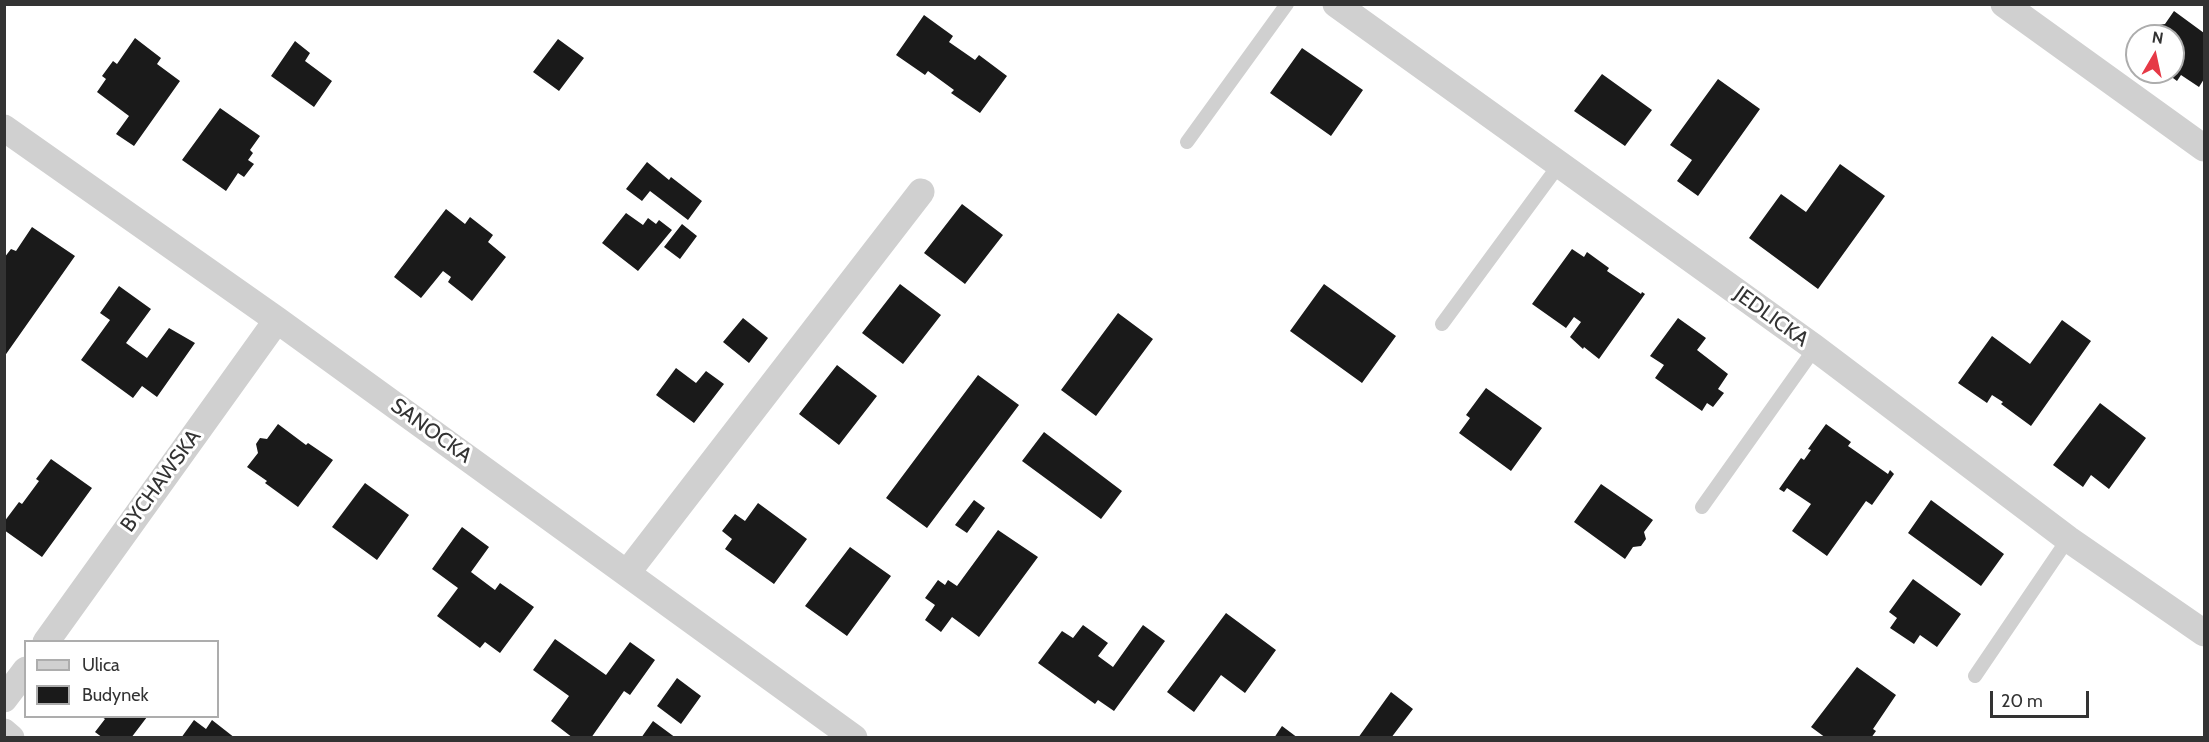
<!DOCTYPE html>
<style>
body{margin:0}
#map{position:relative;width:2209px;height:742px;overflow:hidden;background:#fff;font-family:Cabin,sans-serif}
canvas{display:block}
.frame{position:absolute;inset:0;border:6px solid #333;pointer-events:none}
.legend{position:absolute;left:24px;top:640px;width:195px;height:78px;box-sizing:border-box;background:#fff;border:2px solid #adadad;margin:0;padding:8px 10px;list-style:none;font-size:18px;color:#333}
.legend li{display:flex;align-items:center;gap:12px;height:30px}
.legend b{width:30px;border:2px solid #adadad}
.north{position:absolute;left:2125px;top:24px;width:60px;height:60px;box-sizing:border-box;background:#fff;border:2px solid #adadad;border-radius:50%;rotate:9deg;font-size:16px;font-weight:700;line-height:24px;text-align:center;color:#333}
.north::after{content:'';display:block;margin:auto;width:21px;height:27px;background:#e63946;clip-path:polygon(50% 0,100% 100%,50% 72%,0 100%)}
.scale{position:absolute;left:1990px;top:691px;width:99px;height:27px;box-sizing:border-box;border:3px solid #333;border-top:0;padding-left:8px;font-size:18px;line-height:21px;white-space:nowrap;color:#333;-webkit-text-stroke:4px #fff;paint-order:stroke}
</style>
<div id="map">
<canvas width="2209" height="742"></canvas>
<div class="frame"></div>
<ul class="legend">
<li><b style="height:8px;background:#d0d0d0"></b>Ulica</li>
<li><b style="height:16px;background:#1a1a1a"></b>Budynek</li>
</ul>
<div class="north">N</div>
<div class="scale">20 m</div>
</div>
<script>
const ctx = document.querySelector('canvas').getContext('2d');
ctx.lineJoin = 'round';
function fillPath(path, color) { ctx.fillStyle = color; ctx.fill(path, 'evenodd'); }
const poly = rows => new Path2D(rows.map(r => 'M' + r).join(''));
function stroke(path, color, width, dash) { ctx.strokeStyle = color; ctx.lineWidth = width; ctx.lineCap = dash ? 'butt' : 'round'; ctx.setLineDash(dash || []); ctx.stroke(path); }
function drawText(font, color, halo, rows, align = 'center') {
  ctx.font = font + ' Cabin,sans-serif'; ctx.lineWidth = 6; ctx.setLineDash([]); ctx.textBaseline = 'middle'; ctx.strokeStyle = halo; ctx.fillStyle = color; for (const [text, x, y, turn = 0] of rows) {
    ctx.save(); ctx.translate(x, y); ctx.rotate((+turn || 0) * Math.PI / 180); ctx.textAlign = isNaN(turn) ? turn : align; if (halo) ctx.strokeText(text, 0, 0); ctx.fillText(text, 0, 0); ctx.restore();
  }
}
fillPath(poly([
 [2174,11,2204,33,2204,79,2199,87,2181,75,2177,81,2165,72,2173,72,2173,36,2155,36,2154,31,2159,25,2165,24],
 [924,15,953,36,949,42,975,60,979,55,1007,76,980,113,951,93,954,90,928,71,925,75,896,55],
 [135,38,161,58,157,64,180,81,134,146,116,134,129,116,97,92,106,79,102,76,113,61,117,64],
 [558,39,584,58,559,91,533,72],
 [295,41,310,53,305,61,332,81,314,107,271,76],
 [1302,48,1363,90,1331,136,1270,93],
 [1602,74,1652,110,1625,146,1574,111],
 [1718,79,1760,109,1698,196,1677,181,1692,160,1670,145],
 [220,108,260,136,250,150,253,153,248,160,254,164,244,177,238,173,226,191,182,160],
 [647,162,669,180,671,177,702,201,688,220,650,191,642,201,626,189],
 [1840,164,1885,196,1818,289,1749,238,1781,194,1806,212],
 [962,204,1003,235,965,284,924,253],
 [446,209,465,224,470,217,493,235,488,242,506,257,472,301,448,282,451,277,443,271,421,298,394,277],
 [626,213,643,225,648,218,656,224,659,220,672,230,638,271,602,243],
 [682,224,697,236,680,259,664,247],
 [32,227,75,256,4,357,4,258,11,249,16,251],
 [1572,249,1584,257,1587,252,1609,268,1607,271,1641,294,1642,292,1645,294,1599,359,1584,347,1583,349,1570,337,1581,322,1574,317,1566,328,1532,304],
 [900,284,941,315,903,364,862,333],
 [1324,284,1396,336,1362,383,1290,331],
 [119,286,151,309,126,343,147,358,169,328,195,343,157,397,142,386,133,398,81,360,110,320,100,313],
 [1118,313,1153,339,1096,416,1061,390],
 [743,318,768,338,749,363,723,342],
 [1678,318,1706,338,1697,350,1728,374,1718,389,1724,393,1713,407,1707,403,1702,411,1655,378,1664,365,1650,356],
 [2062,320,2091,341,2031,426,2001,404,2003,402,1992,395,1987,403,1958,383,1992,336,2030,364],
 [837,365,877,396,839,445,799,414],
 [676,368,696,383,706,371,724,384,694,423,656,395],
 [978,375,1019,405,927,528,886,498],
 [1486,388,1542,428,1511,471,1459,433,1470,418,1466,415],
 [2100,403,2146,438,2109,489,2091,475,2083,487,2053,465],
 [278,424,306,445,308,443,333,460,298,507,265,483,267,481,247,467,258,453,256,444,260,438,267,439],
 [1826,424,1851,442,1848,446,1851,448,1888,474,1890,470,1894,474,1872,505,1866,501,1827,556,1792,531,1811,504,1787,488,1784,492,1779,489,1801,458,1804,460,1811,450,1808,449],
 [1044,432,1122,491,1101,519,1022,461],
 [51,459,92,488,42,557,4,530,4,522,19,502,22,504,39,481,36,479],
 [365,483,409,515,377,560,332,527],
 [1601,484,1653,520,1644,532,1646,539,1641,546,1633,547,1625,559,1574,522],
 [974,500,985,508,967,533,955,525],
 [1931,500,2004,554,1981,586,1908,533],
 [758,503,807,539,774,584,725,549,732,539,722,531,735,514,745,521],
 [462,527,489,547,471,572,495,590,500,583,534,607,500,653,485,642,480,648,437,616,458,588,432,569],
 [998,530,1038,557,979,637,952,617,941,632,925,620,935,605,925,598,938,580,945,585,948,580,957,586],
 [850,547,891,576,847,636,805,606],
 [1913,579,1961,614,1937,647,1920,635,1914,644,1890,628,1897,618,1889,612],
 [1226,613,1276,650,1245,693,1221,675,1194,712,1167,692],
 [1083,625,1108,643,1098,656,1113,667,1143,625,1165,641,1114,711,1098,700,1095,704,1038,663,1062,631,1073,638],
 [555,639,606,675,630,642,655,660,630,695,624,691,591,738,573,738,551,721,569,696,533,670],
 [1857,667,1896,695,1873,729,1876,731,1871,738,1826,738,1811,727],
 [677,678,701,696,681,724,657,706],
 [1391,692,1413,709,1391,738,1358,738],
 [102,717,147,717,131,738,103,738,95,732,105,719],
 [194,720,206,729,212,720,235,738,181,738],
 [653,721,676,738,641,738],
 [1282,726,1298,738,1274,738]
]), '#1a1a1a');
stroke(poly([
 [1187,142,1287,4],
 [1442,324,1559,165],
 [1702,507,1815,348],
 [1975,676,2068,539]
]), '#d0d0d0', 14);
stroke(poly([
 [1336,4,1815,348,2068,539,2204,633],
 [2004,4,2204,148],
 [4,128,277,320,854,738],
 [627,573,921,192],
 [46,642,277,320],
 [4,699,26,670],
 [4,732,11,738]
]), '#d0d0d0', 27);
drawText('21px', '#333', '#fff', [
 ["JEDLICKA",1771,317,36],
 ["SANOCKA",431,431,36],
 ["BYCHAWSKA",161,481,-54]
]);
</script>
